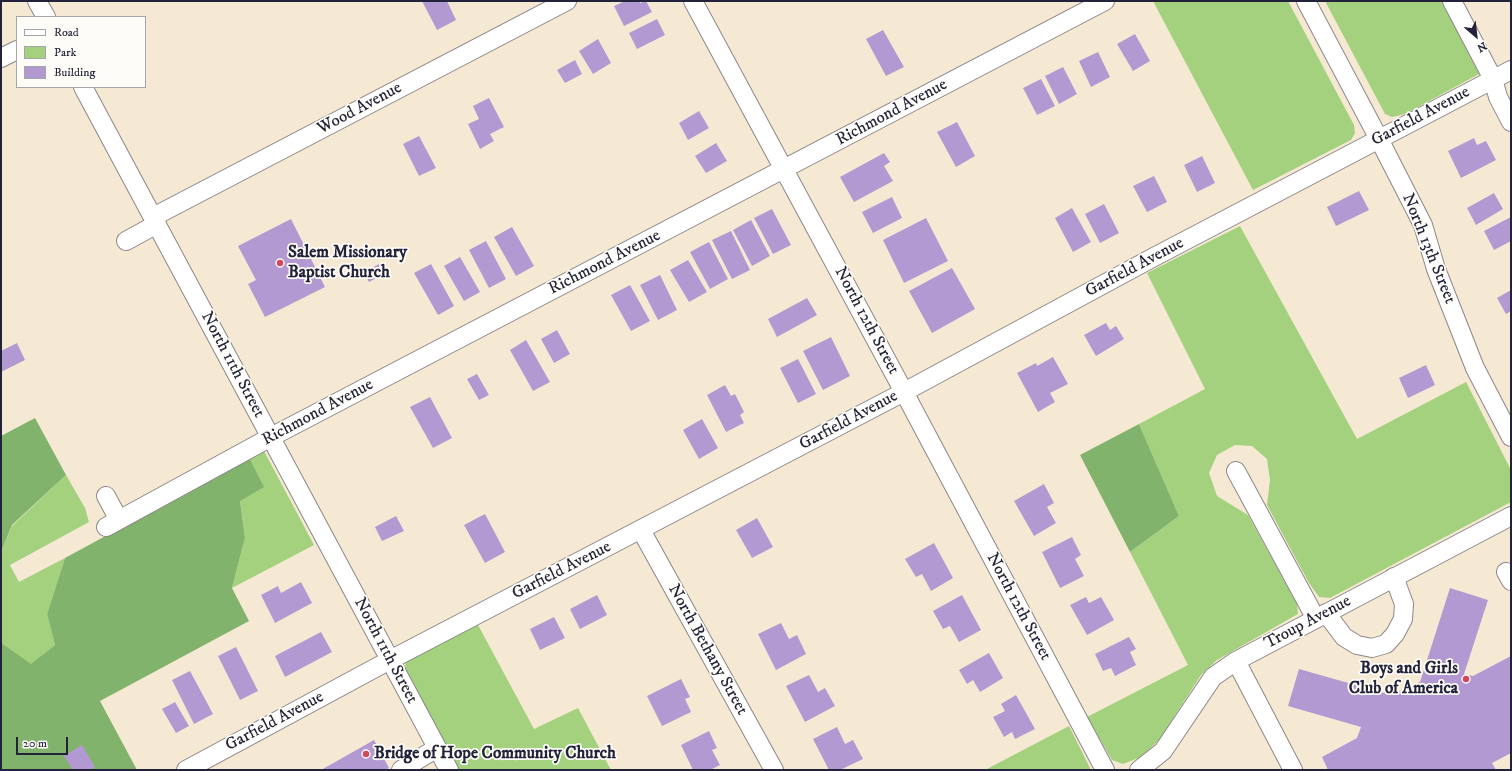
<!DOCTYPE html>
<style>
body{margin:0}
#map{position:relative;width:1512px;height:771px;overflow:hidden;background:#f6e9d4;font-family:"IM FELL DW Pica",serif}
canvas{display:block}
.frame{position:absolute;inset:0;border:2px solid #22223b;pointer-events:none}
.legend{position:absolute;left:16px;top:16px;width:130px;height:72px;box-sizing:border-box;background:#fdfcf7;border:1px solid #a5a5ac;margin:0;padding:5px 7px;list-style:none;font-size:12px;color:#22223b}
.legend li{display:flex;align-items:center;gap:8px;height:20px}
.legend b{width:20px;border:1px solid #a5a5ac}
.north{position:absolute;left:1456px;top:16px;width:40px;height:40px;-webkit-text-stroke:3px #fdfcf7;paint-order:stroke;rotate:152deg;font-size:11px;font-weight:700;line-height:16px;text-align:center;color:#22223b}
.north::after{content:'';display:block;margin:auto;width:14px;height:18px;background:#22223b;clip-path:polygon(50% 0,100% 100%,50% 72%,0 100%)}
.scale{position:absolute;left:16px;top:737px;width:52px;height:18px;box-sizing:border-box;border:2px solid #22223b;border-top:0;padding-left:5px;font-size:12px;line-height:14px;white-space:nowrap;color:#22223b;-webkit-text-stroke:3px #fdfcf7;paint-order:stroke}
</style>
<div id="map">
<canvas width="1512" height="771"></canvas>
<div class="frame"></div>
<ul class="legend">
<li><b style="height:5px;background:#fff"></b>Road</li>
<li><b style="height:11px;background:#a3d17e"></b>Park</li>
<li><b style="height:11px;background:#b399d2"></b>Building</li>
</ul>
<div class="north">N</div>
<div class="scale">20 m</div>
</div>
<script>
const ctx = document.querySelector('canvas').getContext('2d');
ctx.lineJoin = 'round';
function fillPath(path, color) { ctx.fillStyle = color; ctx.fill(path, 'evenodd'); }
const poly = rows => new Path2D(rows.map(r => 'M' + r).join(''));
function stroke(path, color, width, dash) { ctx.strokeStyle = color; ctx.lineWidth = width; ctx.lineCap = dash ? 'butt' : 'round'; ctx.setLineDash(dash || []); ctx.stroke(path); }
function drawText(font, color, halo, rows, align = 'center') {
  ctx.font = font + ' "IM FELL DW Pica",serif'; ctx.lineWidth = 3.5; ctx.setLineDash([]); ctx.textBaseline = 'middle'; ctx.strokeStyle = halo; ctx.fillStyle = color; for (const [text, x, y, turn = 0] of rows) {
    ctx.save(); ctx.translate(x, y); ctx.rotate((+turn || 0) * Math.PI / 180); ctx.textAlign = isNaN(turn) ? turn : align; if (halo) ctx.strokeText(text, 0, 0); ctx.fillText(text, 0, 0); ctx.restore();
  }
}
fillPath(poly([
 [1153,1,1288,1,1354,125,1355,133,1351,140,1253,190],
 [1325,1,1456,1,1492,67,1405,114,1392,117,1385,114],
 [1240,226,1357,439,1466,382,1511,470,1511,502,1330,598,1319,597,1309,583,1267,505,1270,480,1267,459,1252,446,1235,445,1217,455,1209,473,1217,496,1248,515,1297,604,1298,614,1217,660,1201,675,1159,740,1141,757,1123,764,1112,760,1087,717,1188,665,1130,552,1179,516,1139,424,1205,389,1147,273],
 [264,451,314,545,232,588,245,538,240,501,249,458],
 [66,475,85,508,89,522,10,565,19,582,65,558,47,614,55,645,31,665,3,644,1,635,1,552,12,526],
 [478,625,534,729,578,708,611,770,459,770,405,668,406,661],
 [1069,726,1091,770,985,770]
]), '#a3d17e');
fillPath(poly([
 [35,418,66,475,12,525,1,552,1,436],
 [1139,424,1179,516,1130,552,1080,455],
 [249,458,264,487,240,501,245,538,232,588,249,621,100,701,137,770,1,770,1,635,3,644,31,664,55,645,47,614,65,558]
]), '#82b36d');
fillPath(poly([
 [422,1,447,1,456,20,437,30],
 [625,1,639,1,640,3,646,1,652,12,624,26,614,6],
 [657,19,665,35,637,49,629,33],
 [883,30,904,67,886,76,866,39],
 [1135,34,1150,61,1133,71,1117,44],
 [598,39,611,63,593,74,579,51],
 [1098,52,1110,77,1091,87,1079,61],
 [575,60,582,74,565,83,557,70],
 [1063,67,1077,94,1059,104,1045,76],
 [1041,79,1055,106,1037,115,1023,88],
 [489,98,504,127,490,134,494,141,480,149,468,124,479,119,473,106],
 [699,111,709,128,688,140,679,123],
 [957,122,975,156,956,167,937,132],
 [419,136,436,168,419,176,403,144],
 [1474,138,1477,145,1486,141,1496,160,1461,178,1448,151],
 [716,143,727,161,706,173,695,156],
 [884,153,890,162,884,166,893,181,854,202,840,177],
 [1202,156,1215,183,1197,192,1184,165],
 [1154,176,1167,202,1147,212,1133,186],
 [1359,191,1369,210,1336,226,1327,207],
 [1494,193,1503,209,1476,225,1467,208],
 [892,197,902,218,873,233,862,212],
 [1104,204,1119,233,1100,243,1085,214],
 [1072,208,1091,242,1073,252,1055,218],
 [772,209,791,245,773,254,754,218],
 [1511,217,1511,241,1494,250,1484,231],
 [926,218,948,261,904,283,883,240],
 [291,219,325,287,265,317,248,284,256,280,238,246],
 [751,220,770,256,752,266,733,230],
 [512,227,534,266,516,276,494,237],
 [731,231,750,270,732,279,712,240],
 [486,241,506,279,489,288,469,250],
 [709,242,728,279,710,289,690,252],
 [460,257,480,292,464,301,444,266],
 [688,260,707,292,689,302,670,270],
 [383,262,388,272,369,282,364,272],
 [431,264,454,306,438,315,414,273],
 [952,268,975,309,932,333,909,291],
 [660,275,677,310,658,320,640,285],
 [630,285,650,321,631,331,611,295],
 [1511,290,1511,311,1506,314,1497,298],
 [807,298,817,315,777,337,768,319],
 [1106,323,1110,330,1116,326,1124,339,1096,356,1084,335],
 [557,330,570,354,554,363,541,339],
 [831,337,850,376,823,390,803,351],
 [526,340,550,382,533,391,510,350],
 [17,343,25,360,1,372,1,351],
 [1053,357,1068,384,1050,393,1055,402,1038,412,1017,373,1036,363,1037,366],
 [798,359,816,394,798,403,780,368],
 [1426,365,1435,385,1408,398,1399,378],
 [477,374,489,395,479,400,467,379],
 [725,385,731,396,735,394,744,412,740,415,744,423,726,432,707,395],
 [430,397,452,438,433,448,410,407],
 [702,419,718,448,699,459,683,430],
 [1044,484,1054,503,1047,507,1056,523,1034,536,1014,501],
 [485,514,505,552,485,563,464,525],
 [396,516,404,531,382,541,375,527],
 [757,518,773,547,752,558,736,530],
 [1072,537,1081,555,1075,559,1084,576,1060,588,1042,552],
 [934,543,953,578,931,591,922,574,916,577,905,559],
 [301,582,312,603,275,623,261,595,278,586,281,593],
 [1450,588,1488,600,1464,674,1473,676,1511,656,1511,753,1492,763,1496,770,1328,770,1322,757,1357,738,1361,727,1288,706,1299,669,1391,695,1420,682],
 [597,595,607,615,580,629,570,609],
 [962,595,981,630,959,642,950,626,943,629,933,611],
 [1086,597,1089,603,1101,597,1114,620,1087,635,1070,605],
 [554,617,565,638,540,650,530,629],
 [781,623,789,639,797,635,806,654,776,670,758,634],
 [321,632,332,652,285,677,275,656],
 [1129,637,1136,649,1130,652,1136,665,1115,676,1111,668,1103,671,1095,654],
 [236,647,258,691,240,700,218,656],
 [989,653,1003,678,980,692,973,680,967,684,959,670],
 [190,671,213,714,194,724,172,680],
 [809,675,818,692,825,688,835,706,805,722,786,686],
 [681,679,690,697,685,699,691,712,662,726,647,696],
 [1016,695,1035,729,1015,739,1012,732,1004,737,993,717,1005,711,1001,704],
 [175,702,189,726,176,733,162,709],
 [837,727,845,744,853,740,863,759,840,770,829,770,813,739],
 [709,731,717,748,712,750,720,765,710,770,693,770,681,745],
 [374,740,389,768,385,770,321,770],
 [82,745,95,767,90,770,73,770,64,756]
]), '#b399d2');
const minor = poly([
 [37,1,46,17],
 [693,1,904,392,1105,770],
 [1306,1,1379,139,1423,225,1436,269,1475,368,1511,437],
 [1452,1,1493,79,1498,97,1511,122],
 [1,58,17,50],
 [83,87,449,770],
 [153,217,567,1],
 [126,241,157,224],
 [1236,471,1316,619],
 [106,496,119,520],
 [106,527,271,437,1105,1],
 [641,530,774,770],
 [1506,572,1511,581],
 [1326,613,1344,637,1357,645,1372,648,1386,644,1395,634,1403,619,1404,604,1394,577],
 [1236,661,1293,770],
 [186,770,390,660,904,392,1154,257,1511,70],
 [401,770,437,748],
 [1139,770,1163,751,1213,677,1236,661,1511,516]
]);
stroke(minor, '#8c8688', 20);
stroke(minor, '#fff', 18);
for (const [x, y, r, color] of [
 [280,263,4,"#d1495b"],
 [1466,679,4,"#d1495b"],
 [366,754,4,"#d1495b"]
]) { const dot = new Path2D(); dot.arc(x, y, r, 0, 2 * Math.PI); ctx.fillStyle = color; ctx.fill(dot); stroke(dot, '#fdfcf7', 1.5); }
drawText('17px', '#22223b', '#fdfcf7', [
 ["Wood Avenue",360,109,-28],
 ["Richmond Avenue",892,113,-28],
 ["Garfield Avenue",1421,117,-28],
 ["North 13th Street",1428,249,68],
 ["Richmond Avenue",605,263,-27],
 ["Garfield Avenue",1135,268,-28],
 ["North 12th Street",866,321,62],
 ["North 11th Street",232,365,62],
 ["Richmond Avenue",318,413,-28],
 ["Garfield Avenue",849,421,-28],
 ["Garfield Avenue",562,571,-27],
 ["North 12th Street",1018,607,62],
 ["Troup Avenue",1308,623,-28],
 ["North Bethany Street",707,650,61],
 ["North 11th Street",385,651,62],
 ["Garfield Avenue",275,722,-28]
]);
drawText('bold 17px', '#22223b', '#fdfcf7', [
 ["Salem Missionary",288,253],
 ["Baptist Church",288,273],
 ["Boys and Girls",1458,669,"right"],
 ["Club of America",1458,689,"right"],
 ["Bridge of Hope Community Church",374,754]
], 'left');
</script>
